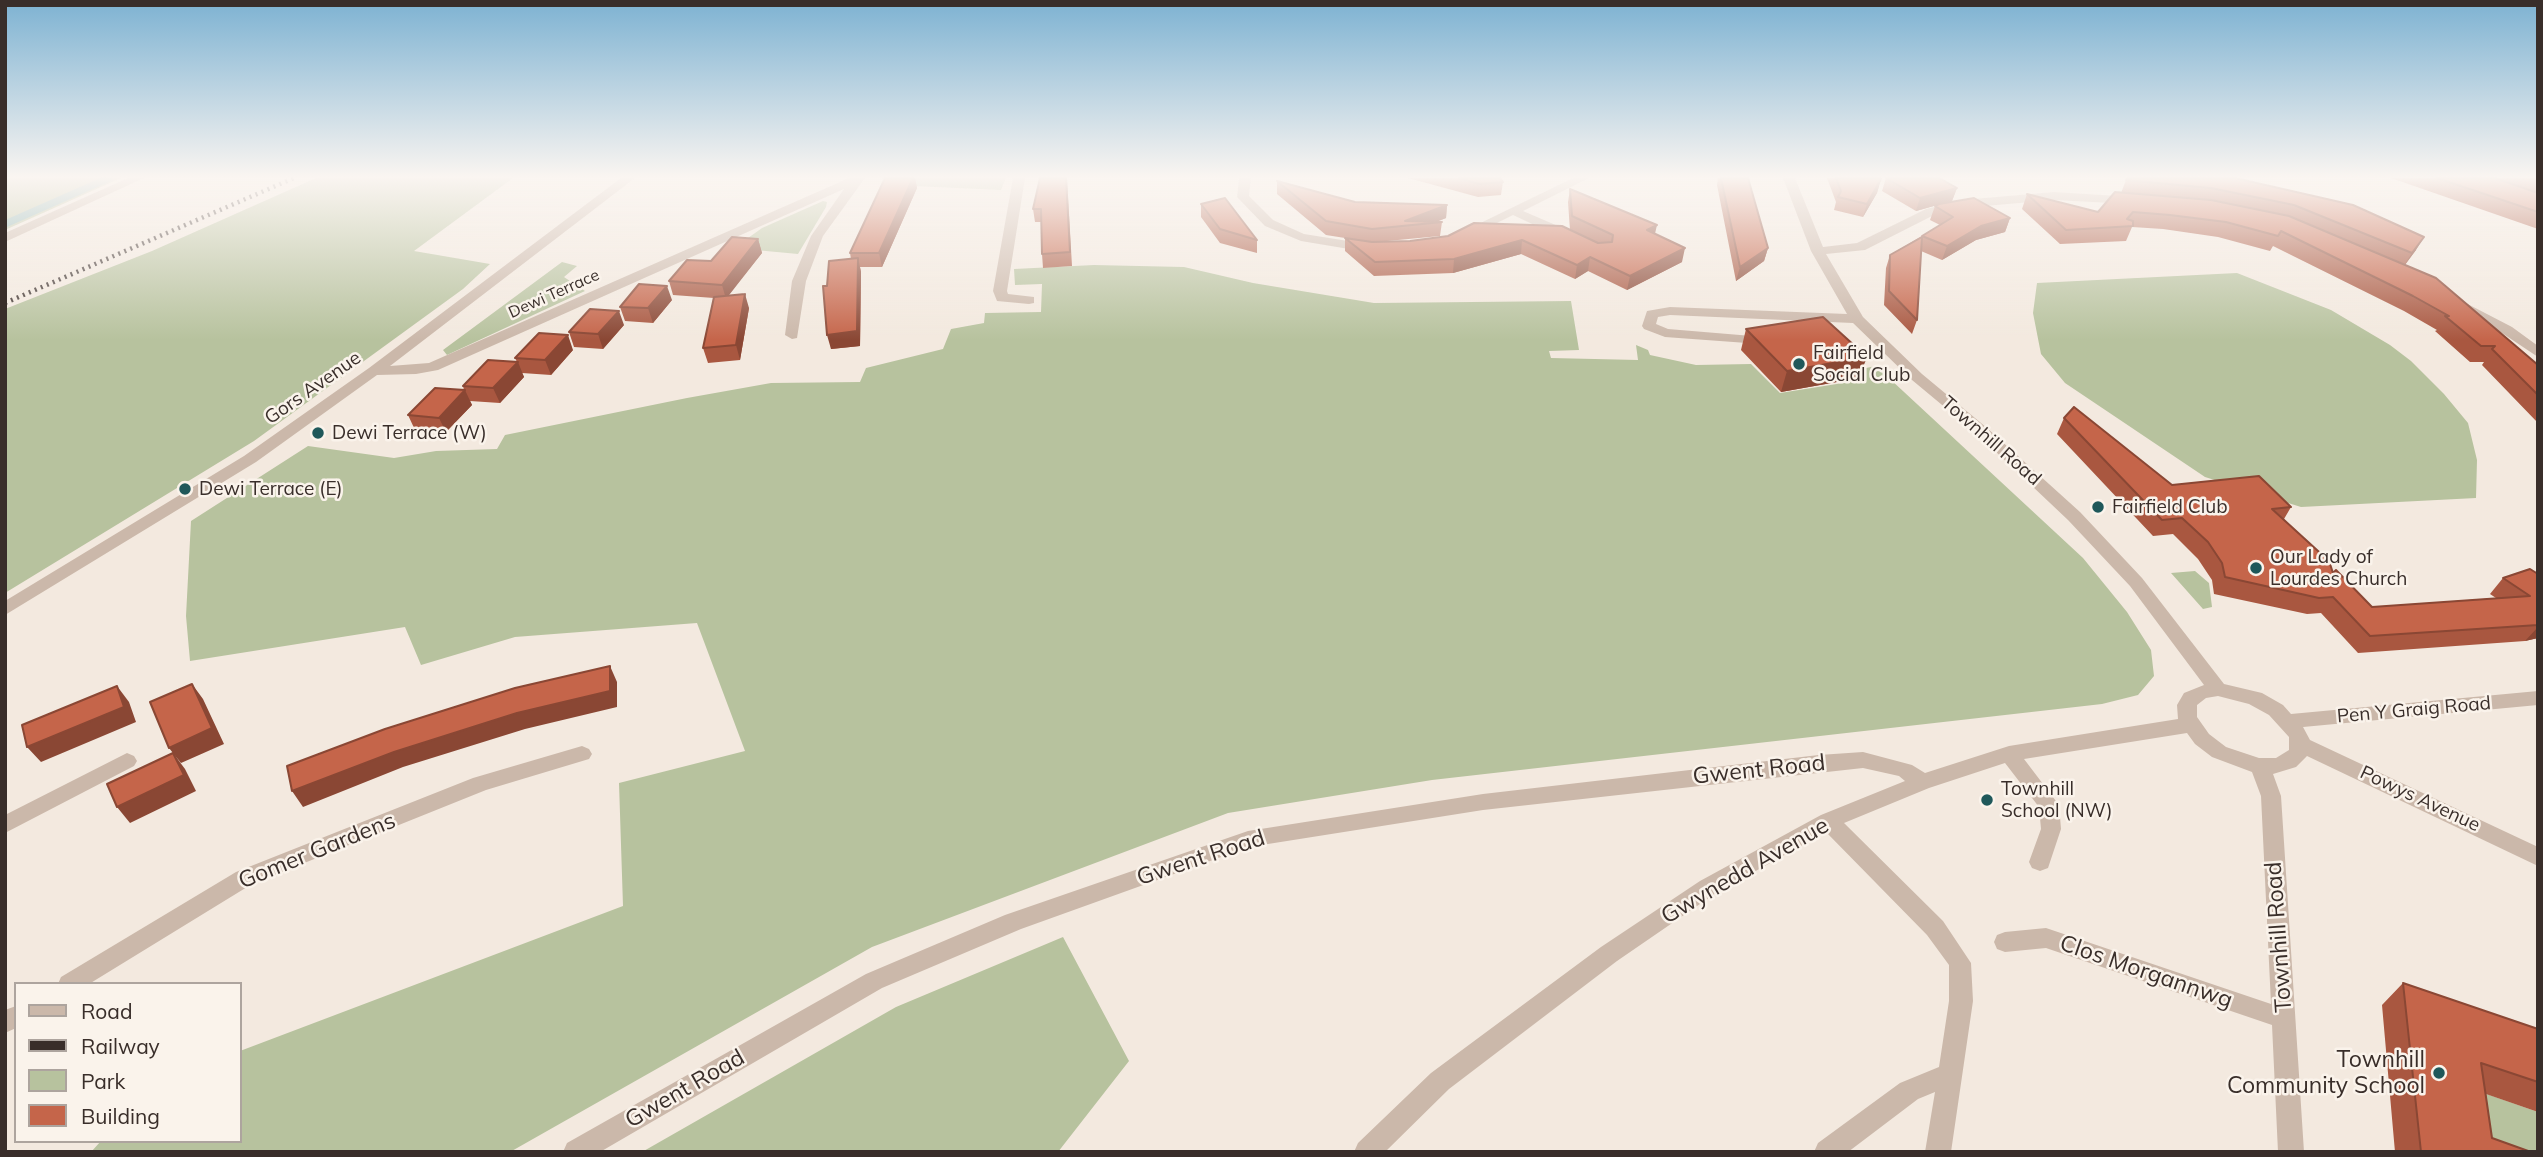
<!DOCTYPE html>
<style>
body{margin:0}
#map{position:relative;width:2543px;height:1157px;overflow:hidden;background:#f3e9df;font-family:Mulish,sans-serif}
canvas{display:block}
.frame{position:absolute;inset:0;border:7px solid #392e2a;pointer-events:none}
.legend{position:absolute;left:14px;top:982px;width:228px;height:161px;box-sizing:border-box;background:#faf3eb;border:2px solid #ada49e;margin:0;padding:9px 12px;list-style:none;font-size:21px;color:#392e2a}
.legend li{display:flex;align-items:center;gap:14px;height:35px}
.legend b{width:35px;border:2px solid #ada49e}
</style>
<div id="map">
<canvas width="2543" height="1157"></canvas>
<div class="frame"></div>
<ul class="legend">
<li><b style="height:9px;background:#cbb8aa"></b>Road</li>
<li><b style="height:9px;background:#392e2a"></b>Railway</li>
<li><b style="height:19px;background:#b7c29e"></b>Park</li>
<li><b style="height:19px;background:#c5654a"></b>Building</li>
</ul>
</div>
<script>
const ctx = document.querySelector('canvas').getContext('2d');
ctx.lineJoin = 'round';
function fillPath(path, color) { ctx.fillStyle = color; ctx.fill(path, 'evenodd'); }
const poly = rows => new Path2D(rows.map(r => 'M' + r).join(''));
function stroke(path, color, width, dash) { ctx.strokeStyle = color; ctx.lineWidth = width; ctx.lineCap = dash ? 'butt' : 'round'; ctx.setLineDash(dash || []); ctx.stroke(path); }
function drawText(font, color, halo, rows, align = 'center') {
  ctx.font = font + ' Mulish,sans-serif'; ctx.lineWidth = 5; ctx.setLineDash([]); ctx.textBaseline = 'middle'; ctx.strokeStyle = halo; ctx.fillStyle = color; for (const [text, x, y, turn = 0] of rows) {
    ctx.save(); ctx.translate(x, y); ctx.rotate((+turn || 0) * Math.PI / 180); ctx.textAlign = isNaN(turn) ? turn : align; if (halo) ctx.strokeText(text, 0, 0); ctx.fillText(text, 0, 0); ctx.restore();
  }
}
fillPath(poly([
 [5,178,121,178,5,230],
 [316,178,513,178,414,251,490,264,463,289,254,441,5,593,5,309,152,251],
 [882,178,1006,178,1001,190,913,186],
 [823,201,827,202,826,207,798,254,734,248,762,228],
 [562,262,577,266,564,277,585,291,447,355,443,350],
 [1094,265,1184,267,1253,283,1374,303,1571,301,1579,350,1549,351,1551,358,1638,360,1636,345,1648,350,1650,355,1696,365,1751,364,1780,393,1862,380,1858,374,1865,373,1861,369,1876,366,2083,558,2127,612,2151,650,2154,676,2138,695,2102,704,1432,780,1228,813,872,947,510,1152,91,1152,101,1141,240,1141,240,1051,623,906,619,783,745,751,697,623,515,637,421,665,405,627,190,661,186,616,191,521,308,446,394,458,436,451,497,449,505,435,687,398,771,383,860,382,866,368,943,349,951,329,984,323,985,313,1041,312,1042,284,1015,285,1014,269],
 [2237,273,2331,310,2390,345,2411,361,2444,394,2468,423,2477,460,2476,498,2301,507,2205,477,2065,383,2041,354,2033,313,2037,283],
 [2195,571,2209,583,2212,607,2203,609,2171,573],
 [1063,937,1129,1061,1058,1152,642,1152,896,1007],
 [2458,1084,2538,1112,2538,1152,2466,1152]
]), '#b7c29e');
stroke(poly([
 [5,224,109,178]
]), '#7eafb0', 7);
fillPath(poly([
 [128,178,144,178,5,242,5,233,128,178],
 [621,178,635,178,390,366,429,363,849,178,865,178,823,236,806,281,797,338,792,339,785,335,792,281,811,236,844,189,438,370,416,374,377,375,256,462,5,615,5,601,244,456,369,368,621,178],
 [1013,178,1025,178,1007,291,1008,294,1034,297,1034,303,1029,304,997,301,993,291,1013,178],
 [1239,178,1251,178,1249,196,1273,220,1304,234,1367,244,1373,248,1367,252,1301,241,1265,226,1237,197,1239,178],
 [1573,178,1589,178,1523,211,1572,232,1572,238,1562,238,1513,215,1471,236,1461,236,1460,233,1573,178],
 [1783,178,1795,178,1823,247,1857,243,1926,209,1962,200,2054,192,2135,197,2137,200,2131,204,2054,200,1962,208,1934,215,1865,250,1826,254,1863,317,1922,374,1987,428,2080,512,2142,578,2224,684,2262,693,2283,705,2291,714,2538,691,2538,705,2303,727,2310,740,2538,847,2538,866,2307,756,2296,767,2273,774,2281,796,2304,1152,2278,1152,2272,1025,2046,948,2005,952,1997,949,1994,942,1997,935,2005,932,2046,928,2271,1004,2261,796,2252,772,2212,757,2195,744,2187,733,2024,759,2059,805,2061,829,2048,868,2040,871,2032,868,2029,862,2041,829,2039,807,2005,763,1929,788,1844,823,1943,921,1971,963,1973,1001,1951,1152,1925,1152,1935,1092,1918,1099,1848,1152,1814,1152,1818,1143,1900,1083,1939,1067,1949,1001,1949,965,1927,935,1826,832,1716,893,1617,961,1449,1089,1385,1152,1354,1152,1358,1143,1431,1073,1601,947,1700,881,1821,815,1905,781,1899,776,1863,768,1483,810,1249,847,1021,929,882,988,600,1152,563,1152,567,1143,866,974,1005,915,1248,831,1483,794,1819,755,1863,752,1912,765,1925,773,2009,746,2178,719,2177,705,2184,693,2204,685,2130,586,2068,520,1977,434,1912,380,1853,323,1670,315,1658,317,1656,324,1668,329,1752,336,1752,342,1747,343,1665,337,1644,329,1642,326,1647,311,1670,307,1847,314,1811,251,1783,178],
 [2218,696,2249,704,2269,715,2289,737,2289,750,2276,758,2259,758,2226,747,2209,734,2197,717,2197,705,2206,698,2218,696],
 [2458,299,2512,327,2538,346,2538,357,2502,333,2453,306,2453,300,2458,299],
 [582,746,589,749,592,754,589,759,486,790,252,884,89,984,58,984,61,977,236,872,473,778,582,746],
 [127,753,134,756,137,761,134,766,5,833,5,815,127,753],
 [16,1006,16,1028,5,1033,5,1010,16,1006]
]), '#cbb8aa');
stroke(poly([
 [5,303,294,178]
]), '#392e2a', 4.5, [2, 4.5]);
fillPath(poly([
 [885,178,915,178,917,188,882,267,860,267,861,272,860,346,831,349,827,286,851,259,850,253],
 [1067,178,1072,266,1043,268,1042,254,1041,222,1035,222,1033,209],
 [1408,178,1500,178,1503,182,1501,195,1478,197],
 [1718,178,1748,178,1768,248,1764,261,1736,281,1717,185],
 [1827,178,1880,178,1881,179,1877,193,1863,217,1834,210,1836,202],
 [1886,178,1957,188,1952,201,2010,218,2005,232,1976,240,1942,260,1921,251,1917,320,1912,334,1884,305,1886,268,1890,255,1940,225,1930,220,1935,206,1937,205,1916,211,1882,191],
 [2235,178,2416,250,2405,265,2538,365,2538,423,2482,365,2484,362,2470,362,2435,331,2437,330,2404,311,2273,246,2270,251,2218,237,2163,229,2132,227,2126,241,2060,244,2022,209,2027,194,2098,212,2121,193,2126,180],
 [2391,178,2538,178,2538,229],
 [1277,181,1355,202,1447,205,1446,218,1436,222,1442,222,1440,236,1377,242,1410,241,1570,230,1568,202,1570,189,1655,234,1682,262,1627,290,1588,271,1575,279,1521,254,1453,273,1374,276,1345,251,1345,238,1326,235,1277,194],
 [1201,204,1257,240,1257,253,1220,243,1201,217],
 [758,239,762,253,728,295,749,308,740,360,708,363,703,348,714,298,673,295,669,281],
 [672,300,653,323,625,321,620,307],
 [624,325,603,349,574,347,569,332],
 [1746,329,1859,378,1781,392,1741,350],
 [573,350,551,375,522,373,524,377,500,403,470,401,472,405,446,432,415,430,408,415,464,390,463,386,517,362,515,358],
 [2064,418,2172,485,2291,507,2284,519,2333,573,2372,607,2496,598,2490,594,2503,578,2538,574,2538,638,2525,641,2358,653,2321,613,2307,614,2214,594,2212,580,2198,559,2173,534,2153,536,2057,434],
 [2403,983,2538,1029,2538,1112,2486,1094,2492,1138,2531,1152,2395,1152,2382,1005]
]), '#a95740');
fillPath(poly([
 [913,178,915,178,917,188,882,267,879,253],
 [1881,179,1877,193,1863,217,1867,204],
 [1957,188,1952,201,1916,211,1920,198],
 [1447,205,1446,218,1433,223,1405,221],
 [2010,218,2005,232,1976,240,1942,260,1947,246,1981,226],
 [1657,225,1654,238,1647,230],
 [2424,237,2416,250,2403,267,2412,253],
 [758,239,762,253,726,299,722,285],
 [1522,240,1521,254,1453,273,1454,259],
 [1685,248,1682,262,1627,290,1630,276],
 [1768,248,1764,261,1736,281,1740,267],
 [1590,257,1588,271,1575,279,1577,265],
 [858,258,861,272,860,346,831,349,827,335],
 [667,286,672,300,653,323,648,308],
 [745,294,749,308,740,360,736,345],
 [619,311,624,325,603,349,598,334],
 [568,335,573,350,551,375,545,360],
 [1867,357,1859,378,1781,392,1787,371],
 [518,362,524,377,500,403,493,388],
 [465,390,472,405,446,432,439,418],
 [2538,627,2538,638,2525,641],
 [610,666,617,682,617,707,525,729,403,767,303,807,292,791],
 [192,684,203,699,224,744,181,763,169,748],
 [117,686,129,702,136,722,41,762,27,747],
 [173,753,185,769,196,791,130,823,117,807]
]), '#8a4734');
const building = poly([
 [885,178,913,178,879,253,850,253,885,178],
 [1040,178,1066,178,1070,252,1042,254,1041,209,1033,209,1040,178],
 [1459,178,1500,178,1503,182,1479,184,1459,178],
 [1721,178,1748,178,1768,248,1740,267,1721,178],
 [1836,178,1880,178,1881,179,1867,204,1838,197,1841,191,1836,178],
 [1886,178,1939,178,1957,188,1920,198,1886,178],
 [2128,178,2235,178,2353,205,2424,237,2412,253,2294,205,2211,188,2126,180,2128,178],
 [2437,178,2495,178,2538,193,2538,212,2437,178],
 [1277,181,1355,202,1447,205,1405,221,1442,222,1372,229,1326,221,1277,181],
 [1570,189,1657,225,1647,230,1685,248,1630,276,1590,257,1577,265,1522,240,1454,259,1375,262,1345,238,1372,242,1410,241,1448,236,1474,223,1562,226,1598,243,1612,242,1613,235,1572,216,1570,189],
 [2115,192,2211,200,2289,216,2436,278,2538,365,2538,395,2492,349,2495,346,2481,346,2445,316,2449,316,2413,296,2281,231,2278,236,2226,222,2170,215,2133,212,2127,219,2133,221,2133,226,2066,230,2027,194,2098,212,2115,192],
 [1225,198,1257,240,1220,229,1201,204,1225,198],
 [1974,198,2010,218,1981,226,1947,246,1922,236,1953,217,1935,206,1939,204,1974,198],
 [732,237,758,239,722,285,669,281,687,260,711,261,732,237],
 [1922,237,1917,320,1889,291,1890,255,1922,237],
 [858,258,857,331,827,335,823,286,827,286,829,261,858,258],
 [639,284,667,286,648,308,620,307,639,284],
 [745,294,736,345,703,348,714,297,745,294],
 [590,309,619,311,598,334,569,332,590,309],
 [1823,317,1867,357,1787,371,1746,329,1823,317],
 [539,333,568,335,545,360,515,358,539,333],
 [488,360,518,362,493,388,463,386,488,360],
 [435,388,465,390,439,418,408,415,435,388],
 [2074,407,2172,485,2259,476,2291,507,2272,509,2329,561,2333,573,2336,570,2372,607,2530,596,2503,578,2530,569,2538,574,2538,625,2370,636,2333,597,2319,598,2225,577,2222,563,2208,542,2182,518,2162,520,2064,418,2074,407],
 [610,666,610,691,517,713,394,752,292,791,287,766,385,729,515,688,610,666],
 [192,684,212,728,169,748,150,702,192,684],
 [117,686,124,707,27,747,22,725,117,686],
 [173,753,184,775,117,807,107,784,173,753],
 [2403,983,2538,1029,2538,1082,2481,1063,2492,1138,2531,1152,2421,1152,2403,983]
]);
fillPath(building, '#c5654a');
stroke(building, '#8a4734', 2);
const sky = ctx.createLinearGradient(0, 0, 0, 340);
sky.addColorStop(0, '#7db2d2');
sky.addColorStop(0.52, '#faf5f1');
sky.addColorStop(1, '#faf5f100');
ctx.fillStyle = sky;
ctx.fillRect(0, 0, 2543, 340);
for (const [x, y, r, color] of [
 [1799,364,7,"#1f585a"],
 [318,433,7,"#1f585a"],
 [185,489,7,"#1f585a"],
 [2098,507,7,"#1f585a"],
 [2256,568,7,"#1f585a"],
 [1987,800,7,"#1f585a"],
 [2439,1073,7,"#1f585a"]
]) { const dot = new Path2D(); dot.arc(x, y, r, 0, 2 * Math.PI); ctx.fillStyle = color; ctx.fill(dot); stroke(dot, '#faf3eb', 2.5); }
drawText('16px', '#392e2a', '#faf3eb', [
 ["Dewi Terrace",554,294,-24]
]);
drawText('19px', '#392e2a', '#faf3eb', [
 ["Fairfield",1813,353],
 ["Social Club",1813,375],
 ["Dewi Terrace (W)",332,433],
 ["Dewi Terrace (E)",199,489],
 ["Fairfield Club",2112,507],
 ["Our Lady of",2270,557],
 ["Lourdes Church",2270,579],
 ["Townhill",2001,789],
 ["School (NW)",2001,811]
], 'left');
drawText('19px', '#392e2a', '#faf3eb', [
 ["Gors Avenue",313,388,-35],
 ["Townhill Road",1991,441,41],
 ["Pen Y Graig Road",2414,710,-5],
 ["Powys Avenue",2420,799,25]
]);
drawText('23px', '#392e2a', '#faf3eb', [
 ["Gwent Road",1759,770,-6],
 ["Gomer Gardens",317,851,-22],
 ["Gwent Road",1201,858,-18],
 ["Gwynedd Avenue",1745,871,-30],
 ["Townhill Road",2279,937,-94],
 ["Clos Morgannwg",2146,972,19],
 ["Gwent Road",685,1089,-30]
]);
drawText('23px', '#392e2a', '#faf3eb', [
 ["Townhill",2425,1060],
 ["Community School",2425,1086]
], 'right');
</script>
